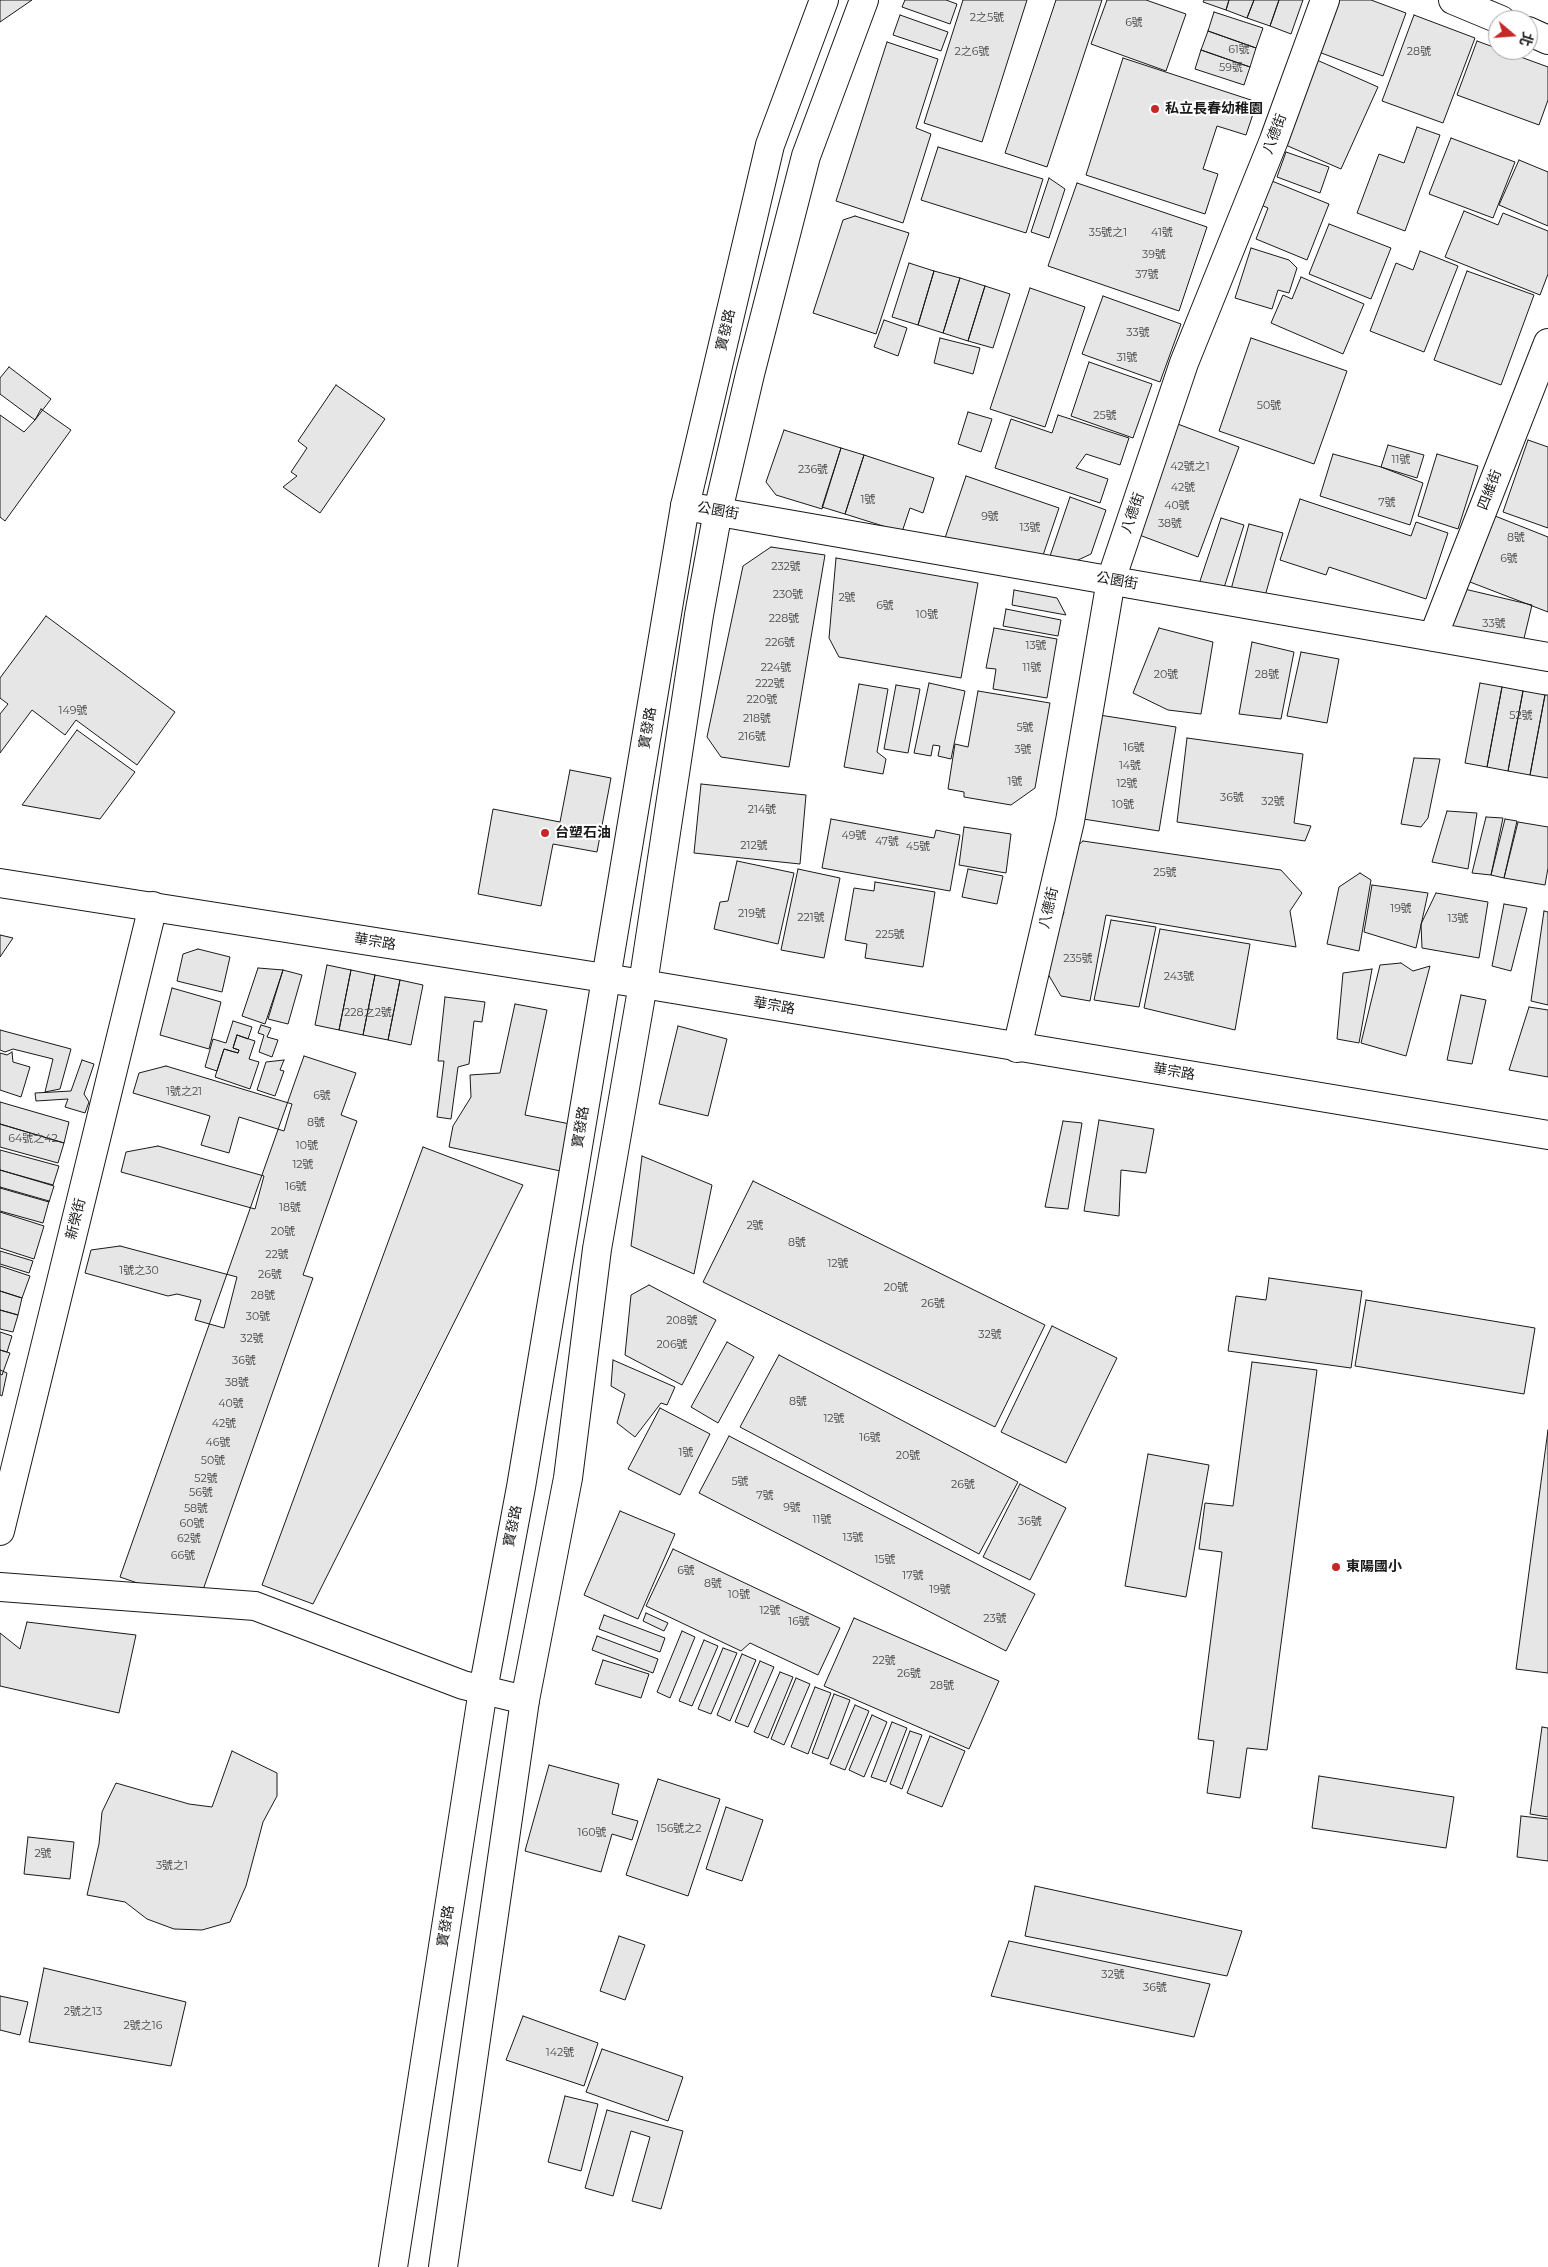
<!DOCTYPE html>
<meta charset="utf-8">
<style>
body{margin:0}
#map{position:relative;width:1548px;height:2267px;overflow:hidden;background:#fff;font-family:Montserrat,"Noto Sans TC",sans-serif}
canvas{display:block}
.north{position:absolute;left:1488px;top:10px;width:50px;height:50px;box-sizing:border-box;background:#fff;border:1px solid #a3a3a3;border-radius:50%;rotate:108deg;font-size:14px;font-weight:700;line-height:20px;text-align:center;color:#1a1a1a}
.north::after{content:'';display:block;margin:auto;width:18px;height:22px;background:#c62828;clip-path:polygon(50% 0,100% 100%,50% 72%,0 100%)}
</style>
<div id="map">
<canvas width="1548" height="2267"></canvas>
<div class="north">北</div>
</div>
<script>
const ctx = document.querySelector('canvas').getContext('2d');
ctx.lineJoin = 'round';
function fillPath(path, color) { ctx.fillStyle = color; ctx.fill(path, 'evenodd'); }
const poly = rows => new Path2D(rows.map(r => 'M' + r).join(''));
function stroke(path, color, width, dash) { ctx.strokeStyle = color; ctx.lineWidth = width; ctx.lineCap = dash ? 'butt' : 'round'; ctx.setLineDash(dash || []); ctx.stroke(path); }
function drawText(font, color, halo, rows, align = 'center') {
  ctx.font = font + ' Montserrat,"Noto Sans TC",sans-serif'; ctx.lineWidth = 4; ctx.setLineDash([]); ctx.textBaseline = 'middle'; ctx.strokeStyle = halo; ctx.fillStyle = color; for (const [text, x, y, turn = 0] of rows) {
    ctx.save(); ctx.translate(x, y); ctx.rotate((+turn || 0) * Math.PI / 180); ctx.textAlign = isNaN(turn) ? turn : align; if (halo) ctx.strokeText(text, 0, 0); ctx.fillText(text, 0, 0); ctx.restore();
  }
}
const building = poly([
 [0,0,32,0,0,22,0,0],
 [905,0,946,0,957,4,950,24,902,7,905,0],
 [963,0,1027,0,982,142,924,123,963,0],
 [1056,0,1102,0,1047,167,1005,153,1056,0],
 [1107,0,1146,0,1186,14,1166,71,1091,44,1107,0],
 [1204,0,1229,0,1226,10,1203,2,1204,0],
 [1229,0,1254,0,1247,18,1226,10,1229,0],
 [1254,0,1279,0,1270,26,1247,18,1254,0],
 [1279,0,1303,0,1291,34,1270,26,1279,0],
 [1335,0,1371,0,1406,13,1383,76,1316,51,1335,0],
 [1214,12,1263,28,1256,48,1208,31,1214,12],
 [900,15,948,32,941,51,893,35,900,15],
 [1414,15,1475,38,1443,123,1382,101,1414,15],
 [1208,31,1256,48,1250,67,1201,50,1208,31],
 [1477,41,1548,67,1548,100,1539,125,1457,95,1477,41],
 [887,42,938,59,916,128,931,134,903,223,836,201,887,42],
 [1201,50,1250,67,1244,85,1195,69,1201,50],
 [1310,57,1378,87,1341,169,1274,140,1310,57],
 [1123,58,1257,102,1246,135,1217,126,1203,169,1218,174,1205,214,1086,175,1123,58],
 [1417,127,1440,135,1405,231,1357,213,1379,154,1404,163,1417,127],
 [1451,138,1515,162,1493,218,1429,194,1451,138],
 [938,147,1043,179,1026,233,921,200,938,147],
 [1286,152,1329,167,1320,193,1277,177,1286,152],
 [1519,160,1548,172,1548,226,1499,205,1519,160],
 [1262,177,1329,204,1307,260,1256,239,1268,208,1252,201,1262,177],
 [1049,178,1065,189,1049,238,1031,232,1049,178],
 [1077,183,1207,227,1179,311,1048,266,1077,183],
 [1464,211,1498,225,1503,213,1548,231,1548,274,1540,295,1445,257,1464,211],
 [855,216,909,233,876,334,813,313,843,220,855,216],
 [1329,224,1391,248,1371,299,1309,274,1329,224],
 [1251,248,1289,260,1297,268,1289,293,1278,290,1272,309,1235,298,1251,248],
 [1420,251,1458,266,1424,352,1370,331,1396,263,1413,270,1420,251],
 [909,263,934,271,918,325,892,317,909,263],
 [934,271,960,278,943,333,918,325,934,271],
 [1467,271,1534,295,1501,385,1434,360,1467,271],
 [1301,277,1364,304,1343,354,1271,323,1283,295,1292,299,1301,277],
 [960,278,985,286,968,341,943,333,960,278],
 [985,286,1010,294,993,348,968,341,985,286],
 [1030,288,1085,307,1045,427,990,409,1030,288],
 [1103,296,1181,324,1160,382,1082,354,1103,296],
 [884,320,907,328,898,356,874,347,884,320],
 [940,338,980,348,973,374,934,363,940,338],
 [1251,338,1347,371,1314,464,1219,431,1251,338],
 [1089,362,1152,384,1133,438,1071,416,1089,362],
 [9,367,51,399,35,420,0,394,0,378,9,367],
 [336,385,385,419,320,513,283,487,297,476,291,472,307,448,298,441,336,385],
 [41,409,71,430,5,521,0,517,0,415,24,432,35,420,41,409],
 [968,412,992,419,981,452,958,444,968,412],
 [1058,415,1129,438,1120,465,1086,454,1076,468,1108,479,1100,503,995,468,1011,419,1052,433,1058,415],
 [1175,423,1239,447,1198,557,1134,533,1175,423],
 [784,430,841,448,822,509,776,495,766,482,784,430],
 [1528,440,1548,447,1548,528,1503,512,1528,440],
 [1388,445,1424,455,1417,478,1381,467,1388,445],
 [841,448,864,455,845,514,822,507,841,448],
 [1333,454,1381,467,1423,483,1410,525,1320,496,1333,454],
 [1437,454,1478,466,1458,529,1418,516,1437,454],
 [864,455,934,478,923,513,910,508,902,532,845,514,864,455],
 [966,476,1059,508,1037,573,944,541,966,476],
 [1070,497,1106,510,1091,554,1067,565,1049,559,1070,497],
 [1300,499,1411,536,1416,522,1448,533,1426,599,1329,567,1326,575,1280,560,1300,499],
 [1495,516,1548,537,1548,612,1470,582,1495,516],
 [1221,518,1244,525,1222,594,1198,587,1221,518],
 [1249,524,1283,533,1263,603,1230,593,1249,524],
 [771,547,825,555,789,767,721,757,707,737,743,566,771,547],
 [836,558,978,583,961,678,839,657,829,638,836,558],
 [1456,587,1532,605,1521,651,1455,636,1447,623,1456,587],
 [1014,590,1057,598,1066,615,1012,605,1014,590],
 [1006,609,1061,620,1058,636,1003,626,1006,609],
 [46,616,175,712,137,765,76,720,65,735,32,710,0,753,0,714,8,704,0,698,0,678,46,616],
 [994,628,1057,639,1047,698,993,689,996,669,986,668,994,628],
 [1159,628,1213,642,1201,714,1168,710,1133,693,1159,628],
 [1252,642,1294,652,1281,719,1239,714,1252,642],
 [1301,652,1339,659,1327,723,1287,716,1301,652],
 [929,683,965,691,951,759,938,756,940,746,933,745,931,756,914,753,929,683],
 [1480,683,1502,687,1487,767,1465,763,1480,683],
 [859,684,888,689,877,752,886,759,883,774,844,767,859,684],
 [896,685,920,689,908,753,884,749,896,685],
 [1502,687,1523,691,1508,771,1487,767,1502,687],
 [978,691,1050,703,1035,788,1011,805,964,797,964,792,948,789,955,744,968,747,978,691],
 [1523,691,1545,695,1530,775,1508,771,1523,691],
 [1545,695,1548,695,1548,778,1530,775,1545,695],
 [1093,714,1176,727,1159,831,1077,818,1093,714],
 [77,730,135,772,100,819,22,805,77,730],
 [1187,738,1303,754,1294,823,1311,826,1305,841,1177,822,1187,738],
 [1414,758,1440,759,1428,818,1421,827,1401,824,1414,758],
 [570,770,611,778,597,852,553,844,541,906,478,894,493,809,560,822,570,770],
 [701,784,806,795,800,864,694,853,701,784],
 [1447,811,1477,813,1468,869,1432,862,1447,811],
 [1486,817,1503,818,1491,875,1472,873,1486,817],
 [831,819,934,838,936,830,960,835,950,891,822,868,831,819],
 [1505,819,1517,821,1504,878,1491,875,1505,819],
 [1518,822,1548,827,1548,868,1545,885,1504,878,1518,822],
 [964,827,1011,834,1006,873,959,865,964,827],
 [1083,841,1281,870,1302,893,1290,911,1296,947,1106,915,1090,1001,1061,996,1048,974,1057,932,1064,912,1055,909,1066,855,1083,841],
 [737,861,794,873,778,944,714,929,720,902,728,901,737,861],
 [798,869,840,878,824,958,781,950,798,869],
 [968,869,1003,876,997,904,962,897,968,869],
 [1360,873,1371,880,1359,951,1327,944,1339,887,1360,873],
 [875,882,935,892,923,967,865,958,867,944,845,940,854,888,874,891,875,882],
 [1372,885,1428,893,1416,948,1364,932,1372,885],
 [1436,893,1488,902,1479,958,1422,948,1421,924,1436,893],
 [1504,904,1527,908,1511,971,1492,966,1504,904],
 [1544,911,1548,912,1548,1005,1531,1001,1544,911],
 [1111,920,1156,927,1139,1007,1094,1000,1111,920],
 [1160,929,1250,944,1235,1030,1144,1008,1160,929],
 [0,935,13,938,0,957,0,935],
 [198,949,230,957,222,992,177,981,183,954,198,949],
 [1401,963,1413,971,1430,966,1406,1056,1361,1043,1380,965,1401,963],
 [327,965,351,970,339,1030,315,1025,327,965],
 [258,968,283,970,265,1024,242,1016,258,968],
 [1372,969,1359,1043,1337,1039,1343,973,1372,969],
 [283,970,302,975,288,1024,268,1019,283,970],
 [351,970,375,975,363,1035,339,1030,351,970],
 [375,975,400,980,388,1040,363,1035,375,975],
 [400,980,423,985,411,1045,388,1040,400,980],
 [172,988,221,1002,209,1049,160,1035,172,988],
 [1461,995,1486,1000,1472,1064,1447,1060,1461,995],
 [445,997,485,1002,482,1022,474,1021,469,1064,458,1067,451,1119,437,1117,444,1061,438,1061,445,997],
 [515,1004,547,1010,525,1115,575,1125,565,1172,449,1147,453,1126,471,1097,470,1075,500,1073,515,1004],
 [1529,1007,1548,1010,1548,1077,1509,1070,1529,1007],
 [233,1021,252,1027,248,1039,237,1035,233,1048,239,1050,238,1053,224,1049,217,1071,205,1067,213,1039,226,1043,233,1021],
 [261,1025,271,1028,267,1037,278,1040,272,1057,259,1052,264,1035,258,1033,261,1025],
 [678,1026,727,1039,708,1116,659,1104,678,1026],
 [0,1030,71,1049,60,1089,45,1092,53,1059,13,1049,5,1052,0,1050,0,1030],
 [237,1035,255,1041,249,1059,259,1062,250,1089,215,1077,224,1049,238,1053,239,1050,233,1048,237,1035],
 [12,1052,13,1062,30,1067,21,1097,0,1090,0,1053,7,1055,12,1052],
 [304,1056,356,1073,341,1115,357,1121,303,1275,313,1278,198,1604,120,1577,304,1056],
 [82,1060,94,1064,84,1094,89,1102,85,1113,65,1107,68,1099,36,1101,35,1093,71,1091,82,1060],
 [284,1060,280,1070,284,1071,275,1096,257,1090,266,1062,284,1060],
 [166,1066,292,1104,284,1131,239,1117,229,1153,201,1145,210,1116,133,1093,139,1073,166,1066],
 [0,1102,69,1122,64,1143,0,1124,0,1102],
 [1099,1120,1154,1129,1146,1173,1121,1170,1119,1216,1084,1211,1099,1120],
 [1063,1121,1082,1123,1068,1209,1045,1207,1063,1121],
 [0,1124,64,1143,58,1163,0,1147,0,1124],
 [158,1146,264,1176,255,1209,121,1172,126,1152,158,1146],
 [423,1147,523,1185,313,1604,262,1585,423,1147],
 [0,1150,59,1166,53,1185,0,1170,0,1150],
 [642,1156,712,1185,694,1274,631,1246,642,1156],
 [0,1170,54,1186,49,1202,0,1188,0,1170],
 [753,1181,1045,1325,995,1427,703,1282,753,1181],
 [0,1187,49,1201,43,1223,0,1211,0,1187],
 [0,1212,44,1226,34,1259,0,1248,0,1212],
 [120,1246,237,1277,224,1328,195,1320,201,1300,177,1294,168,1296,85,1273,91,1250,120,1246],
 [0,1251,33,1261,29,1273,0,1264,0,1251],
 [0,1266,30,1276,22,1298,0,1291,0,1266],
 [1269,1278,1362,1291,1351,1368,1228,1351,1236,1296,1266,1300,1269,1278],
 [649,1285,716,1320,682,1385,625,1355,631,1295,649,1285],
 [0,1291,22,1298,18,1315,0,1310,0,1291],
 [1366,1300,1535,1328,1524,1394,1355,1366,1366,1300],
 [0,1310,18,1315,13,1332,0,1329,0,1310],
 [1052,1326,1117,1358,1066,1463,1001,1432,1052,1326],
 [0,1332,12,1336,7,1352,0,1350,0,1332],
 [727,1342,754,1357,718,1423,691,1407,727,1342],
 [0,1350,10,1353,2,1375,0,1374,0,1350],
 [779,1355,1018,1482,979,1554,740,1427,779,1355],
 [613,1360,675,1387,667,1405,661,1403,635,1437,617,1423,625,1394,611,1386,613,1360],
 [1252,1362,1317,1370,1267,1750,1247,1748,1240,1798,1207,1793,1214,1741,1198,1739,1222,1552,1199,1549,1205,1503,1233,1506,1252,1362],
 [0,1370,7,1373,2,1396,0,1395,0,1370],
 [660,1408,710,1434,680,1495,628,1469,660,1408],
 [1548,1430,1548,1673,1516,1669,1548,1430],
 [729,1436,1035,1594,1006,1651,699,1493,729,1436],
 [1148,1454,1209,1465,1186,1597,1125,1586,1148,1454],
 [1020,1484,1066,1508,1030,1580,983,1557,1020,1484],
 [620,1511,675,1534,638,1619,584,1595,620,1511],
 [673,1549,840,1628,818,1675,750,1643,741,1651,646,1606,673,1549],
 [646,1613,668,1623,664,1631,643,1621,646,1613],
 [604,1615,665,1638,660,1652,599,1629,604,1615],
 [854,1618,999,1681,969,1749,824,1686,854,1618],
 [27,1622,136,1635,119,1713,0,1686,0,1633,20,1649,27,1622],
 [682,1631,695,1637,670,1698,657,1692,682,1631],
 [597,1636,658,1659,653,1673,592,1650,597,1636],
 [704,1640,718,1646,692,1706,679,1701,704,1640],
 [723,1648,737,1653,711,1714,698,1709,723,1648],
 [742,1654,756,1660,730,1721,717,1715,742,1654],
 [603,1660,649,1674,641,1698,595,1684,603,1660],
 [760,1661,774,1667,748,1727,735,1722,760,1661],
 [780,1672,793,1677,768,1738,754,1732,780,1672],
 [796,1678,810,1684,784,1745,771,1739,796,1678],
 [815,1687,831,1693,808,1754,791,1747,815,1687],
 [834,1694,850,1700,828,1759,812,1753,834,1694],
 [855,1705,869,1711,845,1770,830,1764,855,1705],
 [872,1715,887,1722,864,1777,849,1770,872,1715],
 [892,1722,907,1728,886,1782,871,1777,892,1722],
 [1542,1727,1548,1728,1548,1817,1530,1814,1542,1727],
 [910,1731,922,1735,902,1789,890,1784,910,1731],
 [930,1736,965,1751,942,1807,907,1793,930,1736],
 [232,1751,277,1773,277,1796,263,1822,246,1886,230,1922,202,1930,174,1929,147,1919,125,1902,87,1895,99,1844,102,1812,116,1783,189,1804,212,1807,232,1751],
 [549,1765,619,1784,612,1814,638,1821,632,1840,612,1834,601,1872,525,1851,549,1765],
 [1319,1776,1454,1797,1446,1848,1312,1828,1319,1776],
 [658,1779,720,1799,688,1896,626,1875,658,1779],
 [726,1807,763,1820,742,1881,706,1869,726,1807],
 [1521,1816,1548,1819,1548,1861,1517,1857,1521,1816],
 [28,1837,74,1842,70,1879,24,1874,28,1837],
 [1035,1886,1242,1931,1227,1976,1025,1936,1035,1886],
 [619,1936,645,1945,625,2000,600,1991,619,1936],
 [1009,1941,1210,1984,1194,2037,991,1996,1009,1941],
 [44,1968,186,2002,171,2066,29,2042,44,1968],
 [0,1996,28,2002,20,2035,0,2030,0,1996],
 [523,2016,598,2043,584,2086,506,2060,523,2016],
 [602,2049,683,2077,668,2121,586,2092,602,2049],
 [565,2096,598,2104,581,2171,548,2162,565,2096],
 [607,2110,683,2131,661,2209,632,2201,650,2137,631,2131,613,2196,585,2188,607,2110]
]);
fillPath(building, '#e6e6e6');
stroke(building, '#1a1a1a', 1);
const minor = poly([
 [1453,0,1501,20],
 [1528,31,1548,40],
 [685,506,1548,657],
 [1433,637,1548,343],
 [1017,1048,1070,821,1111,580,1184,363,1274,140,1325,0],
 [0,1531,153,906],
 [0,1587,255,1606,463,1685,525,1700]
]);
const secondary = poly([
 [393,2267,483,1690,521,1487,685,506,770,145,824,0],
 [443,2267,525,1700,568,1478,597,1249,643,984,699,615,718,511,750,374,806,156,864,0]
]);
const primary = poly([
 [0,883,643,984,1548,1135]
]);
stroke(minor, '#1a1a1a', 30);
stroke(secondary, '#1a1a1a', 30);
stroke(primary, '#1a1a1a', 30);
stroke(minor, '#fff', 28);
stroke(secondary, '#fff', 28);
stroke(primary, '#fff', 28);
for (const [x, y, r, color] of [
 [1155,109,5,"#c62828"],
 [545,833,5,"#c62828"],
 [1336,1567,5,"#c62828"]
]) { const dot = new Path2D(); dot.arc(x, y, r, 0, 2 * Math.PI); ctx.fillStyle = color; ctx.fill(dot); stroke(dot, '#fff', 2); }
drawText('11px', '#4d4d4d', null, [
 ["2之5號",987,18],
 ["6號",1134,23],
 ["61號",1239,50],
 ["2之6號",972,52],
 ["28號",1419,52],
 ["59號",1231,68],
 ["35號之1",1108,233],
 ["41號",1162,233],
 ["39號",1154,255],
 ["37號",1147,275],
 ["33號",1138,333],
 ["31號",1127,358],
 ["50號",1269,406],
 ["25號",1105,416],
 ["11號",1401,460],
 ["42號之1",1190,467],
 ["236號",813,470],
 ["42號",1183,488],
 ["1號",868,500],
 ["7號",1387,503],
 ["40號",1177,506],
 ["9號",990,517],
 ["38號",1170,524],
 ["13號",1030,528],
 ["8號",1516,538],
 ["6號",1509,559],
 ["232號",786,567],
 ["230號",788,595],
 ["2號",847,598],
 ["6號",885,606],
 ["10號",927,615],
 ["228號",784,619],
 ["33號",1494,624],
 ["226號",780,643],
 ["13號",1036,646],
 ["224號",776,668],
 ["11號",1032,668],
 ["20號",1166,675],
 ["28號",1267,675],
 ["222號",770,684],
 ["220號",762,700],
 ["149號",73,711],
 ["52號",1521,716],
 ["218號",757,719],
 ["5號",1025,728],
 ["216號",752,737],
 ["16號",1134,748],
 ["3號",1023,750],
 ["14號",1130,766],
 ["1號",1015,782],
 ["12號",1127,784],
 ["36號",1232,798],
 ["32號",1273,802],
 ["10號",1123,805],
 ["214號",762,810],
 ["49號",854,836],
 ["47號",887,842],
 ["212號",754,846],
 ["45號",918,847],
 ["25號",1165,873],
 ["19號",1401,909],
 ["219號",752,914],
 ["221號",811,918],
 ["13號",1458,919],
 ["225號",890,935],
 ["235號",1078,959],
 ["243號",1179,977],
 ["228之2號",368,1013],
 ["1號之21",184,1092],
 ["6號",322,1096],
 ["8號",316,1123],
 ["64號之42",33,1139],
 ["10號",307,1146],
 ["12號",303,1165],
 ["16號",296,1187],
 ["18號",290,1208],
 ["2號",755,1226],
 ["20號",283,1232],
 ["8號",797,1243],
 ["22號",277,1255],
 ["12號",838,1264],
 ["1號之30",139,1271],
 ["26號",270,1275],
 ["20號",896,1288],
 ["28號",263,1296],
 ["26號",933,1304],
 ["30號",258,1317],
 ["208號",682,1321],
 ["32號",990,1335],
 ["32號",252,1339],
 ["206號",672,1345],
 ["36號",244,1361],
 ["38號",237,1383],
 ["8號",798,1402],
 ["40號",231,1404],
 ["12號",834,1419],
 ["42號",224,1424],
 ["16號",870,1438],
 ["46號",218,1443],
 ["1號",686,1453],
 ["20號",908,1456],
 ["50號",213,1461],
 ["52號",206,1479],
 ["5號",740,1482],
 ["26號",963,1485],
 ["56號",201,1493],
 ["7號",765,1496],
 ["9號",792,1508],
 ["58號",196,1509],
 ["11號",822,1520],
 ["36號",1030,1522],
 ["60號",192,1524],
 ["13號",853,1538],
 ["62號",189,1539],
 ["66號",183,1556],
 ["15號",885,1560],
 ["6號",686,1571],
 ["17號",913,1576],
 ["8號",713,1584],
 ["19號",940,1590],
 ["10號",739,1595],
 ["12號",770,1611],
 ["23號",995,1619],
 ["16號",799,1622],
 ["22號",884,1661],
 ["26號",909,1674],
 ["28號",942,1686],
 ["156號之2",679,1829],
 ["160號",592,1833],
 ["2號",43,1854],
 ["3號之1",172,1866],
 ["32號",1113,1975],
 ["36號",1155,1988],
 ["2號之13",83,2012],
 ["2號之16",143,2026],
 ["142號",560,2053]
]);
drawText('bold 14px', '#1a1a1a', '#fff', [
 ["私立長春幼稚園",1165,109],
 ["台塑石油",555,833],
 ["東陽國小",1346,1567]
], 'left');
drawText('14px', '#1a1a1a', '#fff', [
 ["八德街",1275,134,-69],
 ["寶發路",726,330,-77],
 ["四維街",1490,490,-69],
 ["公園街",718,511,10],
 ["八德街",1133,513,-71],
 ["公園街",1117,581,10],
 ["寶發路",648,728,-80],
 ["八德街",1049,908,-77],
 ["華宗路",375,942,9],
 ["華宗路",774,1006,10],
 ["華宗路",1174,1072,9],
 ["寶發路",581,1127,-81],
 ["新榮街",76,1219,-76],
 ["寶發路",513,1526,-79],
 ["寶發路",446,1926,-81]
]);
</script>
